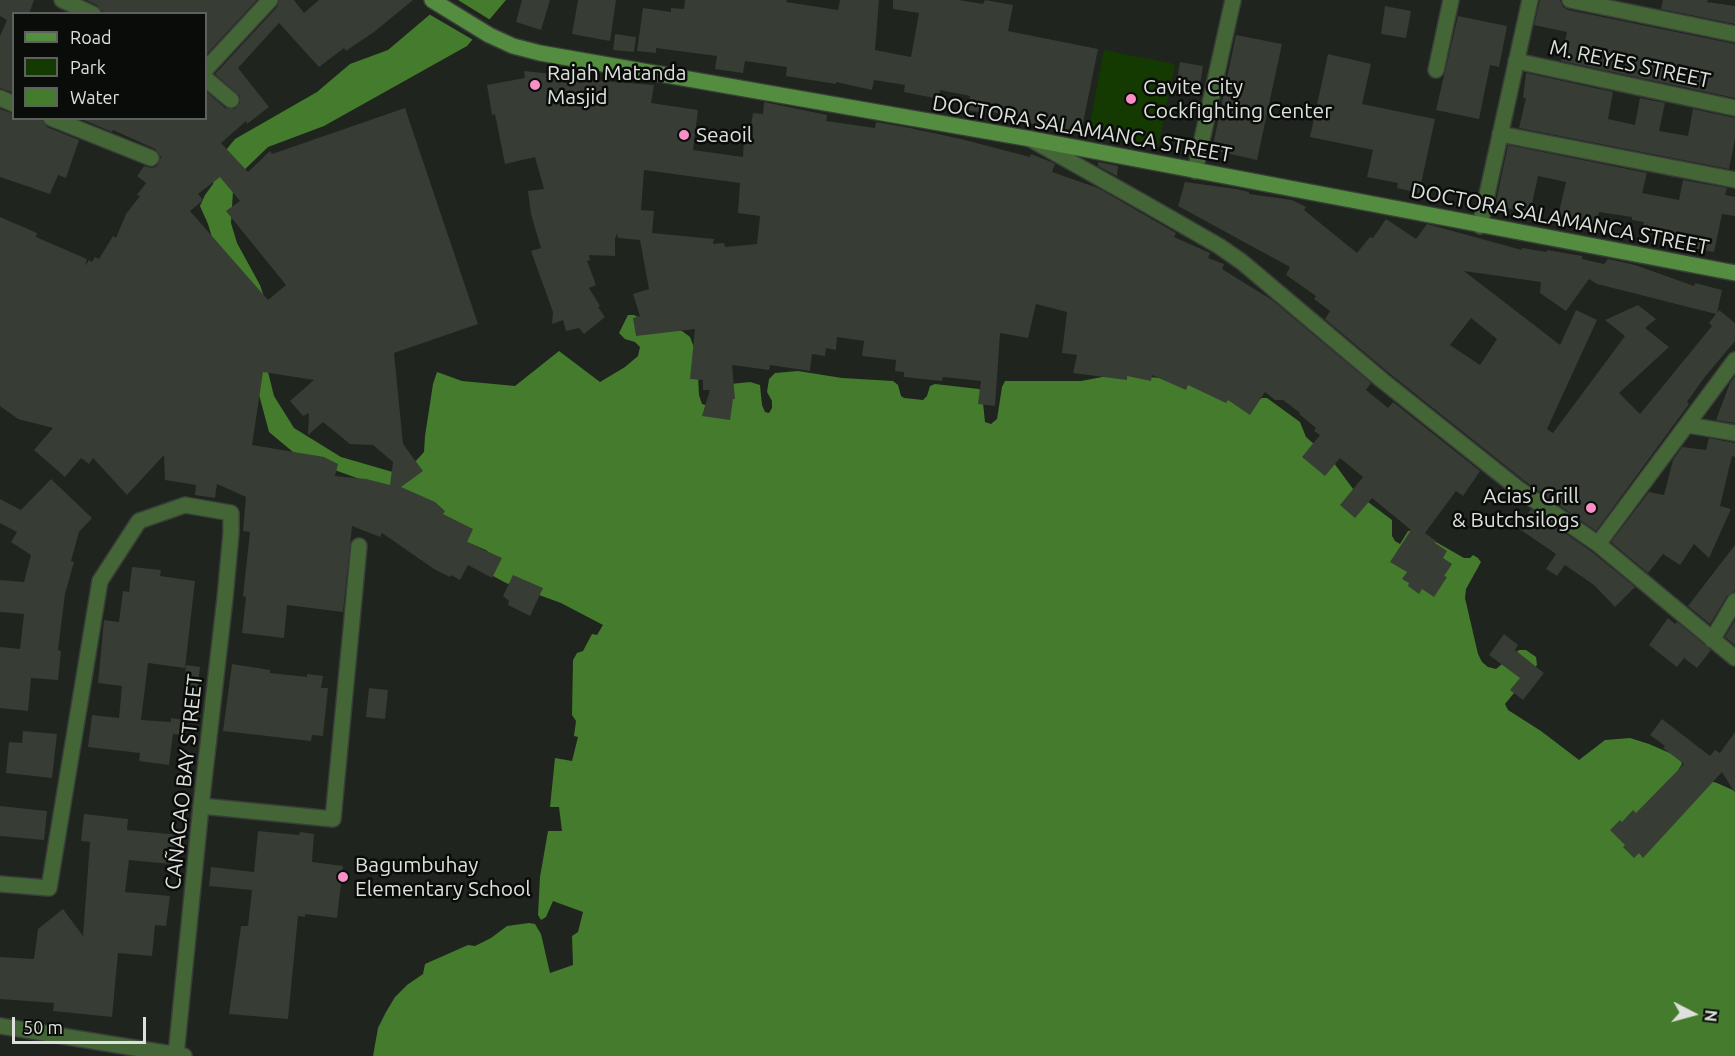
<!DOCTYPE html>
<meta charset="utf-8">
<style>
body{margin:0}
#map{position:relative;width:1735px;height:1056px;overflow:hidden;background:#1f241e;font-family:Ubuntu,sans-serif}
canvas{display:block}
.legend{position:absolute;left:12px;top:12px;width:195px;height:108px;box-sizing:border-box;background:#0a0c0a;border:2px solid #5e615e;margin:0;padding:8px 10px;list-style:none;font-size:18px;color:#dde0dc}
.legend li{display:flex;align-items:center;gap:12px;height:30px}
.legend b{width:30px;border:2px solid #5e615e}
.north{position:absolute;left:1663px;top:984px;width:60px;height:60px;-webkit-text-stroke:4px #0a0c0a;paint-order:stroke;rotate:96deg;font-size:16px;font-weight:700;line-height:24px;text-align:center;color:#dde0dc}
.north::after{content:'';display:block;margin:auto;width:21px;height:27px;background:#dde0dc;clip-path:polygon(50% 0,100% 100%,50% 72%,0 100%)}
.scale{position:absolute;left:12px;top:1017px;width:134px;height:27px;box-sizing:border-box;border:3px solid #dde0dc;border-top:0;padding-left:8px;font-size:18px;line-height:21px;white-space:nowrap;color:#dde0dc;-webkit-text-stroke:4px #0a0c0a;paint-order:stroke}
</style>
<div id="map">
<canvas width="1735" height="1056"></canvas>
<ul class="legend">
<li><b style="height:8px;background:#548d3f"></b>Road</li>
<li><b style="height:16px;background:#143901"></b>Park</li>
<li><b style="height:16px;background:#447b2d"></b>Water</li>
</ul>
<div class="north">N</div>
<div class="scale">50 m</div>
</div>
<script>
const ctx = document.querySelector('canvas').getContext('2d');
ctx.lineJoin = 'round';
function fillPath(path, color) { ctx.fillStyle = color; ctx.fill(path, 'evenodd'); }
const poly = rows => new Path2D(rows.map(r => 'M' + r).join(''));
function stroke(path, color, width, dash) { ctx.strokeStyle = color; ctx.lineWidth = width; ctx.lineCap = dash ? 'butt' : 'round'; ctx.setLineDash(dash || []); ctx.stroke(path); }
function drawText(font, color, halo, rows, align = 'center') {
  ctx.font = font + ' Ubuntu,sans-serif'; ctx.lineWidth = 5; ctx.setLineDash([]); ctx.textBaseline = 'middle'; ctx.strokeStyle = halo; ctx.fillStyle = color; for (const [text, x, y, turn = 0] of rows) {
    ctx.save(); ctx.translate(x, y); ctx.rotate((+turn || 0) * Math.PI / 180); ctx.textAlign = isNaN(turn) ? turn : align; if (halo) ctx.strokeText(text, 0, 0); ctx.fillText(text, 0, 0); ctx.restore();
  }
}
fillPath(poly([
 [1104,50,1175,64,1158,148,1088,134]
]), '#143901');
fillPath(poly([
 [447,0,506,0,467,46,324,126,268,147,239,175,233,191,231,223,237,243,260,285,268,309,268,372,274,396,294,428,341,457,403,475,424,452,425,436,433,384,437,372,462,381,515,386,559,351,600,382,625,367,638,356,640,347,635,342,625,339,619,333,628,315,634,315,653,325,682,331,690,337,697,355,699,395,702,404,709,406,721,385,750,382,760,385,762,405,765,412,769,413,772,408,772,401,767,392,769,379,775,373,798,371,842,378,893,381,898,385,901,396,904,398,923,400,927,396,930,386,935,384,979,389,982,393,985,422,991,424,997,419,1002,387,1005,381,1081,381,1113,375,1150,377,1199,382,1257,401,1262,398,1267,398,1300,422,1306,437,1331,459,1356,493,1392,520,1392,536,1395,541,1400,544,1408,531,1415,530,1464,558,1470,558,1473,555,1478,558,1481,562,1466,589,1465,598,1478,654,1482,662,1488,667,1496,669,1519,650,1526,650,1536,657,1537,665,1505,704,1508,710,1541,731,1579,760,1605,740,1630,738,1649,744,1679,757,1682,764,1677,772,1717,783,1735,791,1735,1056,373,1056,378,1028,386,1012,395,997,407,985,423,974,425,964,468,945,475,946,491,938,507,926,529,923,535,924,541,934,550,973,573,965,572,936,578,932,583,912,553,901,546,917,541,920,538,915,540,877,548,831,562,831,559,807,550,807,555,758,572,761,578,737,574,736,576,721,572,715,573,660,577,653,583,651,592,634,597,635,603,625,561,603,506,583,493,576,493,556,486,550,467,542,398,493,299,457,269,432,254,376,208,224,200,206,205,195,213,184,221,156,235,139,317,92,350,64,388,50]
]), '#447b2d');
fillPath(poly([
 [443,0,458,0,492,21,475,41,427,13]
]), '#1f241e');
fillPath(poly([
 [0,0,34,0,29,14,14,14,14,93,0,88,0,36,7,20,0,16],
 [86,0,257,0,206,55,206,14,107,14,102,11,97,5],
 [279,0,294,0,304,13,319,0,413,0,374,32,346,51,344,48,319,67,279,23,238,68,269,107,247,124,246,121,221,143,248,172,270,151,272,154,405,108,478,324,394,353,403,444,423,471,401,487,435,502,445,511,443,514,473,529,467,542,502,558,492,578,468,565,460,580,451,575,450,577,434,569,382,533,380,537,352,526,343,612,287,605,284,638,242,633,246,597,243,596,250,532,243,531,246,497,217,484,215,498,195,495,196,485,165,480,164,455,127,495,93,458,89,464,81,458,65,477,34,450,53,428,18,419,0,406,0,217,37,233,36,237,87,259,85,266,89,260,92,262,95,257,99,259,113,236,116,238,126,214,140,196,137,195,146,183,137,176,144,166,152,168,157,166,161,157,155,149,113,130,112,132,79,118,206,118,206,91,225,108,235,109,240,102,240,96,215,74,277,7],
 [220,177,240,201,226,211,286,285,268,300,190,211,203,200,198,194],
 [263,372,314,380,290,401,303,416,309,413,308,435,323,422,350,444,373,445,393,462,390,485,366,479,335,476,338,464,324,457,252,445],
 [522,0,550,0,541,30,516,22],
 [578,0,616,0,610,41,572,34],
 [685,0,787,0,786,2,838,10,840,0,879,0,875,50,911,57,919,13,893,9,893,0,959,0,983,4,985,0,1013,5,1008,31,1098,49,1081,133,1023,122,1023,118,992,112,991,114,967,110,970,96,940,90,939,99,904,92,905,85,874,80,872,90,836,82,836,84,786,76,787,67,745,61,743,73,715,69,717,56,656,48,656,53,637,51,643,8,671,12,671,8,684,9],
 [1540,0,1560,0,1563,7,1568,10,1735,44,1735,98,1561,61,1567,32,1534,25],
 [1663,0,1708,0,1707,2,1735,6,1735,24,1661,9],
 [1385,6,1411,11,1406,38,1381,34],
 [1458,16,1507,26,1499,67,1490,65,1479,119,1436,110],
 [615,34,636,37,634,52,613,50],
 [1236,35,1282,44,1257,160,1212,150],
 [1328,54,1371,64,1362,104,1435,119,1419,193,1397,188,1398,183,1367,177,1373,150,1310,137],
 [1180,62,1203,66,1198,97,1175,93],
 [524,71,552,74,591,73,591,80,654,85,651,103,698,110,693,150,743,157,744,137,749,138,753,113,763,114,764,102,827,115,826,121,875,128,876,122,910,128,961,139,1030,157,1031,154,1051,162,1055,164,1052,172,1098,188,1176,233,1174,237,1210,253,1208,258,1224,264,1222,269,1272,300,1371,383,1366,390,1388,408,1393,402,1480,471,1463,496,1456,491,1425,533,1436,541,1435,543,1447,551,1443,558,1452,564,1444,576,1447,577,1434,597,1422,589,1419,594,1408,586,1409,583,1402,579,1407,572,1390,562,1411,530,1372,498,1355,518,1340,505,1363,477,1340,458,1325,476,1302,457,1320,435,1314,431,1316,428,1299,414,1300,413,1283,400,1275,400,1265,392,1250,415,1228,400,1226,403,1188,385,1186,390,1152,375,1151,381,1127,376,1127,380,1073,373,1077,355,1062,353,1067,312,1036,304,1028,338,1000,333,995,406,978,404,981,381,943,377,942,381,904,377,904,372,895,371,896,360,862,356,864,341,837,337,836,350,826,348,825,356,812,354,810,371,770,365,769,370,732,365,735,399,733,399,730,420,702,416,710,390,703,390,703,380,690,379,695,329,636,336,633,318,640,316,633,294,649,289,640,240,618,238,617,233,616,238,615,237,615,256,589,255,590,260,587,261,596,285,589,288,600,306,598,307,605,317,584,334,579,328,566,331,563,320,552,324,553,312,531,251,541,248,531,214,528,191,544,189,535,157,505,164,495,114,492,115,487,85,525,78],
 [644,170,740,183,738,213,760,216,757,244,725,247,724,243,713,244,714,239,652,233,654,211,641,210],
 [1526,73,1613,92,1608,119,1635,125,1640,98,1665,103,1659,131,1688,136,1693,109,1735,118,1735,139,1729,169,1519,128,1526,98,1523,98],
 [0,109,14,114,14,118,41,118,47,127,79,140,66,178,58,175,50,194,0,177],
 [1508,145,1647,173,1642,193,1679,200,1683,180,1727,188,1725,195,1735,197,1735,216,1722,214,1714,252,1665,243,1667,237,1642,231,1644,222,1632,220,1632,217,1599,212,1595,229,1557,221,1566,182,1538,176,1530,213,1495,206],
 [1098,162,1118,166,1117,176,1098,166],
 [1185,182,1236,189,1249,192,1249,194,1292,200,1306,207,1304,210,1357,253,1370,237,1373,238,1386,219,1416,239,1427,224,1522,250,1522,248,1547,252,1547,250,1582,256,1582,259,1604,264,1608,259,1635,265,1694,286,1695,283,1722,290,1717,313,1719,310,1735,323,1735,341,1704,378,1687,402,1689,404,1596,531,1526,482,1389,373,1325,319,1330,311,1314,299,1316,296,1286,275,1290,267,1178,206],
 [1464,271,1541,282,1540,293,1566,311,1589,279,1597,284,1716,314,1709,323,1712,326,1640,414,1619,393,1669,347,1645,328,1656,319,1638,305,1605,320,1625,336,1553,433,1547,429,1597,320,1576,310,1560,345],
 [1471,318,1497,339,1480,365,1450,345],
 [1735,376,1735,423,1716,420,1730,383],
 [1709,438,1735,443,1735,457,1732,456,1720,506,1731,509,1709,558,1694,544,1680,565,1663,554,1648,573,1611,542,1649,492,1664,495,1673,460,1682,447,1706,450],
 [51,479,92,518,79,532,71,561,74,562,65,594,58,650,61,651,58,680,31,678,28,711,0,708,0,647,20,649,24,614,0,612,0,580,24,582,31,555,11,542,17,532,0,523,0,499,21,510],
 [1531,509,1592,552,1635,587,1615,607,1594,585,1565,565,1557,576,1546,569,1556,554,1518,528],
 [1735,545,1735,591,1727,596,1710,624,1688,606],
 [132,567,161,570,160,576,195,581,185,668,148,663,145,688,141,720,171,722,171,718,185,720,184,735,173,734,169,765,139,761,140,753,88,747,92,715,119,718,122,686,98,683,101,652,104,620,119,622,123,591,129,592],
 [513,575,543,588,530,616,508,605,509,601,503,596],
 [1668,618,1675,624,1677,622,1711,650,1697,668,1684,658,1677,667,1649,645],
 [1735,620,1735,645,1725,637],
 [1504,634,1518,645,1515,650,1544,673,1523,700,1510,690,1520,678,1489,655],
 [232,664,270,670,270,673,307,677,307,674,323,676,321,688,328,688,323,736,312,735,311,741,223,731],
 [186,665,200,667,195,710,182,709],
 [369,688,388,690,385,719,366,717],
 [1662,719,1710,756,1715,750,1720,753,1735,732,1735,793,1722,772,1643,858,1639,853,1634,858,1623,847,1625,845,1610,830,1620,820,1622,822,1633,810,1636,813,1684,764,1663,748,1665,746,1650,735],
 [23,731,57,734,52,778,6,773,9,742,22,743],
 [0,806,47,811,44,840,0,836],
 [84,814,128,819,127,830,180,835,178,850,172,850,170,864,129,860,125,892,170,896,166,926,155,925,152,956,118,953,112,1017,53,1011,54,1003,0,999,0,957,34,959,38,929,63,909,83,936,90,842,81,841],
 [258,831,299,835,300,832,314,834,312,862,343,866,337,918,305,914,305,917,298,916,288,1019,229,1014,241,926,248,926,252,890,209,886,211,867,254,872]
]), '#373c35');
const minor = poly([
 [62,0,93,14],
 [1570,0,1735,34],
 [1516,61,1735,108],
 [206,69,270,0],
 [1436,70,1451,0],
 [206,79,231,100],
 [0,98,14,104],
 [51,118,151,158],
 [1500,134,1735,180],
 [1032,140,1144,203,1219,246,1242,262,1383,381,1520,490,1598,544,1735,658],
 [1480,226,1530,0],
 [1688,425,1735,433],
 [1598,544,1735,360],
 [1712,640,1735,601],
 [201,806,333,819,359,546],
 [0,884,49,888,100,581,139,521,185,505,231,513,231,533,225,598,201,806,176,1055],
 [0,1026,184,1056]
]);
const tertiary = poly([
 [1195,171,1233,0]
]);
const secondary = poly([
 [432,0,489,35,513,46,540,53,1031,139,1735,273]
]);
stroke(minor, '#3a3e39', 18);
stroke(tertiary, '#3a3e39', 18);
stroke(secondary, '#3a3e39', 18);
stroke(minor, '#446637', 15);
stroke(tertiary, '#446637', 15);
stroke(secondary, '#548d3f', 15);
for (const [x, y, r, color] of [
 [535,85,6,"#fa8fc8"],
 [1131,99,6,"#fa8fc8"],
 [684,135,6,"#fa8fc8"],
 [1591,508,6,"#fa8fc8"],
 [343,877,6,"#fa8fc8"]
]) { const dot = new Path2D(); dot.arc(x, y, r, 0, 2 * Math.PI); ctx.fillStyle = color; ctx.fill(dot); stroke(dot, '#0a0c0a', 2); }
drawText('21px', '#dde0dc', '#0a0c0a', [
 ["M. REYES STREET",1630,64,12],
 ["DOCTORA SALAMANCA STREET",1082,129,10],
 ["DOCTORA SALAMANCA STREET",1560,219,11],
 ["CAÑACAO BAY STREET",184,782,-84]
]);
drawText('21px', '#dde0dc', '#0a0c0a', [
 ["Rajah Matanda",547,73],
 ["Masjid",547,97],
 ["Cavite City",1143,87],
 ["Cockfighting Center",1143,111],
 ["Seaoil",696,135],
 ["Acias' Grill",1579,496,"right"],
 ["& Butchsilogs",1579,520,"right"],
 ["Bagumbuhay",355,865],
 ["Elementary School",355,889]
], 'left');
</script>
